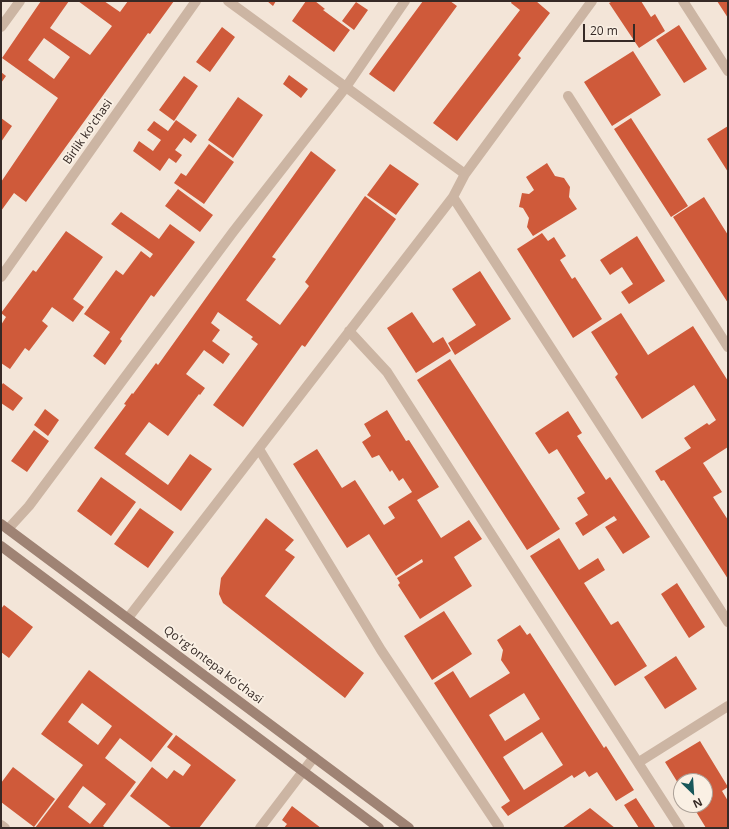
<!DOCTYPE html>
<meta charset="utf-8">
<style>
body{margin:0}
#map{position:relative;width:729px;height:829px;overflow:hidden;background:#f3e5d8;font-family:"Open Sans",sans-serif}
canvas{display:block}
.frame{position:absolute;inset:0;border:2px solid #362a26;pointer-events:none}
.north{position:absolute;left:673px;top:773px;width:40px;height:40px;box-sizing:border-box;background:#faf0e4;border:1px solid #aca198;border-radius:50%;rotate:155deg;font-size:11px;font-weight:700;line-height:16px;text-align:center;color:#362a26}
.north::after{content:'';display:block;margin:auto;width:14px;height:18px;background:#18575a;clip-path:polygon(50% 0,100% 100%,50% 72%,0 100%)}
.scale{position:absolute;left:583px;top:24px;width:52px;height:18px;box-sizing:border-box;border:2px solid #362a26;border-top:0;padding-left:5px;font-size:12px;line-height:14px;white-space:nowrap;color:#362a26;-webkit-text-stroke:3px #faf0e4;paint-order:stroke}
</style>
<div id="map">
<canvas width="729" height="829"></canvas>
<div class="frame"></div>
<div class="north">N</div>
<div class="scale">20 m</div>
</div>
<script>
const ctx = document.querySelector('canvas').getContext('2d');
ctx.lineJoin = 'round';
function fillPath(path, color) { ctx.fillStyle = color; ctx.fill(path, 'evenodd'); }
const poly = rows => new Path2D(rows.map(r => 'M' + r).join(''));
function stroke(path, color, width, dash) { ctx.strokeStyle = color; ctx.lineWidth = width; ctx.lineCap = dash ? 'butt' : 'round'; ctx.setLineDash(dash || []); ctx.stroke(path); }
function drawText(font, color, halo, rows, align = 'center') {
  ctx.font = font + ' "Open Sans",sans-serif'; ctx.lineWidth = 4; ctx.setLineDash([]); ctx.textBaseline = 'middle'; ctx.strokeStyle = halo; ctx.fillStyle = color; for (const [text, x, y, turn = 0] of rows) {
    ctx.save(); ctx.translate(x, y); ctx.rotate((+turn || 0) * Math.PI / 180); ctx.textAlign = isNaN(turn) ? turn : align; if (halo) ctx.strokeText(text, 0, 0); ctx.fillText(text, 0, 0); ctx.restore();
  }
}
fillPath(poly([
 [41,1,69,1,50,28,90,55,112,26,78,1,104,1,120,12,128,1,174,1,150,34,148,33,26,202,14,193,1,211,1,182,58,98,2,58],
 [44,38,70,57,54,79,28,60],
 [267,1,276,1,273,6],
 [306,1,315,1,325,9,323,10,350,30,334,52,292,21],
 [423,1,450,1,457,6,394,92,369,74],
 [512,1,536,1,550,13,518,55,521,58,457,141,433,123,520,10,511,3],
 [613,1,641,1,651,17,655,14,665,31,639,48,609,3],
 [717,1,728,1,728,18],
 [356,2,368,10,354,30,342,21],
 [679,25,707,69,684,83,656,40],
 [222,27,235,37,210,72,196,62],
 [633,51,661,95,612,126,584,82],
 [1,72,6,76,1,83],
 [289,75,308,89,301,98,283,84],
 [184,76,198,86,174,121,159,110],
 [238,97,263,115,233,158,208,140],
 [1,118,12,126,1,142],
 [631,118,688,206,671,217,614,129],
 [176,120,197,135,191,143,184,138,175,150,182,155,176,163,169,158,160,171,133,151,139,141,153,151,161,140,147,130,154,121,168,131],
 [728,126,728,172,707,139],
 [209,144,234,162,204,204,174,183,181,173,186,176],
 [311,151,336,170,272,257,276,259,246,300,280,325,309,286,305,282,365,196,396,219,305,347,302,345,243,427,213,405,258,344,251,339,253,337,218,312,211,323,220,330,212,341,230,354,223,364,204,350,186,374,205,388,200,395,199,394,168,436,149,422,125,454,168,485,190,454,212,469,181,511,94,448,126,405,124,404,132,393,133,394,156,363,158,365],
 [547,163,555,176,564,178,570,187,569,197,577,209,533,236,527,227,529,218,523,208,519,207,522,193,529,194,534,190,526,177],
 [390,164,419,184,396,215,367,195],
 [178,189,213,215,200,232,165,206],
 [704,197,728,235,728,303,673,217],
 [121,212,159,239,170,224,195,242,154,297,151,295,120,339,122,341,105,365,93,356,110,332,84,314,116,270,123,275,141,251,150,258,153,254,111,224],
 [66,231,103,257,73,299,84,307,73,322,52,307,42,321,48,326,29,351,25,348,10,369,1,363,1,325,6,317,1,313,33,270,36,272],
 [542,233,548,241,554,237,566,256,560,260,572,279,575,277,602,319,573,338,517,249],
 [637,236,665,281,629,304,621,292,633,284,622,267,610,275,600,260],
 [480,271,511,319,455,355,448,343,476,325,452,289],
 [412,312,433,343,443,337,451,351,416,373,387,328],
 [621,313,648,355,693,326,728,381,728,447,703,463,722,492,713,497,728,520,728,579,664,480,661,481,655,471,691,448,684,438,707,423,709,425,716,420,694,385,642,419,615,377,618,374,591,332],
 [450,359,560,529,527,550,417,380],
 [3,383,23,398,13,411,1,403,1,386],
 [45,409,59,420,48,436,34,425],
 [387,410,406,441,409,440,439,487,417,500,441,538,469,520,482,539,454,557,472,586,420,619,398,585,400,583,397,578,423,562,422,559,396,576,369,534,347,548,293,464,317,449,342,488,355,480,384,525,395,518,388,507,412,492,403,478,399,481,392,470,390,472,379,455,372,458,362,442,371,436,364,424],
 [568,411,582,433,577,436,606,480,610,477,650,537,623,554,605,527,617,520,614,516,583,536,575,523,588,515,577,498,585,493,557,449,549,454,535,433],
 [34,430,49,441,27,472,11,461],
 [101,477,136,502,111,536,77,511],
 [140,508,174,532,148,568,114,544],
 [266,518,294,540,285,550,295,557,265,596,364,673,345,698,223,603,219,594,221,578],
 [559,538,579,570,598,558,605,570,584,583,611,625,618,621,647,666,615,686,530,556],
 [677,583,705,627,689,638,661,594],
 [4,605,33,627,9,658,1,652,1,609],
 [444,611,472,654,432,680,404,636],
 [520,625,527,635,530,633,604,748,606,746,634,790,616,801,597,772,589,777,585,771,574,778,572,775,508,816,501,807,510,801,434,683,453,671,470,698,510,673,501,660,503,650,497,640],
 [524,693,540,719,505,741,489,715],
 [542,732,563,765,524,790,503,757],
 [676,656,697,689,665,709,644,677],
 [89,670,173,734,151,762,120,738,105,758,136,782,103,826,106,828,35,828,83,765,41,734],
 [82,703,112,726,98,745,68,722],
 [83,786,106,804,90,824,68,807],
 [176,735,236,780,199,828,172,828,130,796,152,767,167,779,174,770,183,776,191,765,167,747],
 [700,741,728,787,722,791,728,801,728,828,706,828,692,805,705,805,705,781,681,781,681,788,665,762],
 [13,767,55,799,34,827,1,802,1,783],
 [636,798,655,827,654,828,639,828,624,805],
 [292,806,321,828,284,828,287,824,282,820],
 [590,808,615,828,562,828]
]), '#cf5a3a');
stroke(poly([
 [228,1,465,174],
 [683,1,728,71],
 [1,27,20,1],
 [568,96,728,347],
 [453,197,728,622],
 [1,277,196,1],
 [349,331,387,372,680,828],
 [259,449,381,650,499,827],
 [8,529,29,506,233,232,346,87,405,1],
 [128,618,453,197,465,174,592,1],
 [639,762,728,706],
 [1,825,5,828],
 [260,828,314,757]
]), '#ccb5a3', 10);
stroke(poly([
 [1,524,409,828],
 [1,546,379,828]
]), '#9f8374', 10);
drawText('12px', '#362a26', '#faf0e4', [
 ["Birlik koʻchasi",88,132,-55],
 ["Qoʻrgʻontepa koʻchasi",213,665,37]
]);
</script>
